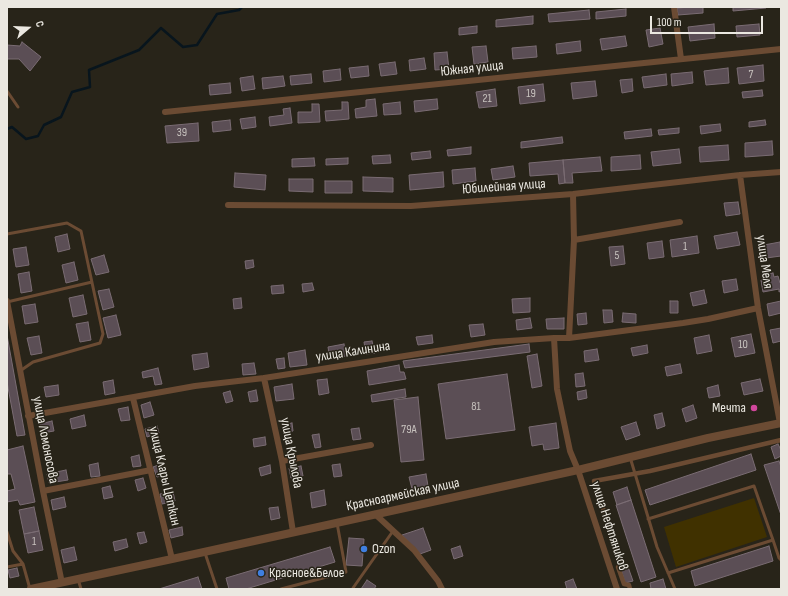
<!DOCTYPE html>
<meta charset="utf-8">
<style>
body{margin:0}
#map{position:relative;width:788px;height:596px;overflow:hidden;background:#282419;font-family:"Sofia Sans Condensed",sans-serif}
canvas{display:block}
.frame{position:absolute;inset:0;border:8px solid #ebe8e1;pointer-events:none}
.north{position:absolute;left:8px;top:8px;width:40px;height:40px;-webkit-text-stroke:3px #282419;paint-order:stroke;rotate:71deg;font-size:11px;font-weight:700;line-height:16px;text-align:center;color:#ebe8e1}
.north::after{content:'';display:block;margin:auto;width:14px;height:18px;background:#ebe8e1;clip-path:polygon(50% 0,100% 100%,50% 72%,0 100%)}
.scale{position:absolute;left:650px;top:16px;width:113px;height:18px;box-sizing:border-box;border:2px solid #ebe8e1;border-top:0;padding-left:5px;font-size:12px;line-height:14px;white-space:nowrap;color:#ebe8e1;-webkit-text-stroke:3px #282419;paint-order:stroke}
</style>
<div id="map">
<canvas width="788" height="596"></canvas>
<div class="frame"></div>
<div class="north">С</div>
<div class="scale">100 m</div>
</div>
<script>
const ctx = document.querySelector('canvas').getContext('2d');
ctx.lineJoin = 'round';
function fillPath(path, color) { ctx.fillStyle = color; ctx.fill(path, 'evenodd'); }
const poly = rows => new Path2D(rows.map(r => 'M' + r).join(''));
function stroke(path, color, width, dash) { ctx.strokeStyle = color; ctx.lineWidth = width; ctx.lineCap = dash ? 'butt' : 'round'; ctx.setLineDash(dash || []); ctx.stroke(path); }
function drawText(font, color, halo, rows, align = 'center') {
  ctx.font = font + ' "Sofia Sans Condensed",sans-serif'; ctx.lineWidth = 3; ctx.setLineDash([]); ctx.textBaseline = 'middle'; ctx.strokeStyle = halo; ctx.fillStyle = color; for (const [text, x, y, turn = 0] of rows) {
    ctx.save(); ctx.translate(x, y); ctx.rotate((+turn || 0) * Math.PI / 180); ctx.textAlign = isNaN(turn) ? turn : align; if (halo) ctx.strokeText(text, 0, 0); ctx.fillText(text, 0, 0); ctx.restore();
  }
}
fillPath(poly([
 [754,498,767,537,676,567,664,527]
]), '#403100');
stroke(poly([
 [7,129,12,127,26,139,38,136,44,125,61,117,72,92,90,87,89,70,139,50,161,28,183,47,197,45,217,14,239,10,242,7]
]), '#08151d', 2.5);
const building = poly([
 [692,7,703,7,703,13,678,15,677,8,692,7],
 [733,7,766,7,766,8,733,11,733,7],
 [626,9,626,16,596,19,596,12,626,9],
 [589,10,590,19,549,22,548,14,589,10],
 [533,16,533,24,496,27,496,20,533,16],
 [714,24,715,38,690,41,688,27,714,24],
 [759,24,760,35,737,37,736,26,759,24],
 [477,26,477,33,459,35,459,28,477,26],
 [660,28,663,44,649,47,646,30,660,28],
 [625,36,627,46,602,50,600,39,625,36],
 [580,41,581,51,557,54,556,44,580,41],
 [22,42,41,57,30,71,19,59,7,59,7,45,20,46,22,42],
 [486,46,488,62,474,64,472,47,486,46],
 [536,46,537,57,513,59,512,48,536,46],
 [447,52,449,69,435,70,434,53,447,52],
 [424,58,426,69,410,71,409,60,424,58],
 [395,62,397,74,381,76,379,64,395,62],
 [763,65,764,81,739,84,737,68,763,65],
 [368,66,369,76,351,78,349,68,368,66],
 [728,68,729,83,706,85,704,71,728,68],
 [340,69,341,80,324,82,323,71,340,69],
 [692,72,693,83,672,86,671,74,692,72],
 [311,74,312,83,291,85,290,76,311,74],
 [666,74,667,85,644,88,642,77,666,74],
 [253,76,255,89,242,91,240,78,253,76],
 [283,76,285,86,263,89,262,78,283,76],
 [632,79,633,91,622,93,620,80,632,79],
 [595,81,597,96,573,99,571,83,595,81],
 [230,83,231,93,210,95,209,85,230,83],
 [543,84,545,101,520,104,518,87,543,84],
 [495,89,497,106,479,108,476,92,495,89],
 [762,90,763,96,743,98,742,92,762,90],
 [375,99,377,116,356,118,355,109,366,107,366,100,375,99],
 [437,99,438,109,415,112,414,101,437,99],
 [342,102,348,102,349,119,326,121,325,111,342,110,342,102],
 [400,102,401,114,384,115,383,104,400,102],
 [312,104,319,104,320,122,298,123,298,112,312,112,312,104],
 [290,108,292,123,270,126,269,117,284,115,283,109,290,108],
 [255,117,256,127,242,129,240,119,255,117],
 [230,120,231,130,213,132,212,122,230,120],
 [765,120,766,125,749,127,749,122,765,120],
 [198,123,199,141,167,143,165,126,198,123],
 [720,124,721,131,701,134,700,126,720,124],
 [679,128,679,133,659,135,658,130,679,128],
 [651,129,652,136,625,139,624,132,651,129],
 [562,137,563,143,521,148,521,142,562,137],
 [772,141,773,155,745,157,745,143,772,141],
 [728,145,729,160,700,162,699,147,728,145],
 [471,147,471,154,448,156,447,150,471,147],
 [679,149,681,163,653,166,651,152,679,149],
 [430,151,431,158,412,160,411,153,430,151],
 [390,155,391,163,373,164,372,156,390,155],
 [640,155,641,169,611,171,611,157,640,155],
 [600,157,602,171,572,173,573,183,565,183,563,160,600,157],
 [314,158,315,166,292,167,292,159,314,158],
 [348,158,348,164,326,165,326,159,348,158],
 [563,160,565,183,559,184,558,174,530,176,529,163,563,160],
 [513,166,515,177,493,180,491,169,513,166],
 [475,168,476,181,453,184,452,170,475,168],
 [443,172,444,187,410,190,409,175,443,172],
 [235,173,266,175,265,190,234,187,235,173],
 [363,177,393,178,393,192,363,191,363,177],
 [289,179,313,179,313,192,289,191,289,179],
 [325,181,352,181,352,193,325,193,325,181],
 [738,202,740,214,726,216,724,203,738,202],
 [737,232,740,245,717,249,714,236,737,232],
 [67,234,70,249,58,252,55,237,67,234],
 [697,236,699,253,672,257,670,240,697,236],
 [662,241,664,257,649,259,647,243,662,241],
 [780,242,781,256,766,258,764,245,780,242],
 [623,246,625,264,611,266,609,247,623,246],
 [26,247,29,265,16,267,13,249,26,247],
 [104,255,109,272,96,275,91,259,104,255],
 [253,260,254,267,246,269,245,261,253,260],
 [74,262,78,280,66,283,62,265,74,262],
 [29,272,32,291,21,293,18,274,29,272],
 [773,273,774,277,778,276,780,283,781,283,781,291,779,292,779,289,763,292,761,280,764,280,763,275,773,273],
 [736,279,738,290,724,293,722,281,736,279],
 [312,283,314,290,303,292,302,284,312,283],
 [283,285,284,293,272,294,271,286,283,285],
 [109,289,114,307,103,310,98,291,109,289],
 [704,290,707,303,693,306,690,293,704,290],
 [83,295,87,314,73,317,69,298,83,295],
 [241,298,242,308,234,309,233,299,241,298],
 [530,298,530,312,513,313,512,299,530,298],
 [670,301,678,301,678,313,670,313,670,301],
 [781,301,781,313,769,316,767,304,781,301],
 [35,304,38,322,25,324,22,306,35,304],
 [603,310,612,310,613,322,604,323,603,310],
 [586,313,587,324,578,325,577,314,586,313],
 [623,313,636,314,636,323,622,322,623,313],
 [116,315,121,335,108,338,103,318,116,315],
 [530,318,532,328,517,330,516,320,530,318],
 [564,318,564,329,547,329,546,319,564,318],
 [88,322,91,340,80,342,76,324,88,322],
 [483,324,485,335,471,337,469,325,483,324],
 [781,328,781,341,773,343,770,330,781,328],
 [751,334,755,353,735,357,731,338,751,334],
 [7,335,25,435,17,436,7,382,7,335],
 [432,335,433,343,418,345,416,337,432,335],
 [709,335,712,351,697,354,694,338,709,335],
 [39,336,42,353,31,355,27,338,39,336],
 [372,341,375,353,366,354,364,342,372,341],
 [344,344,346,356,330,359,328,347,344,344],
 [529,344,530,352,405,368,403,361,529,344],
 [647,345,648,353,633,356,631,348,647,345],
 [597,349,599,360,585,362,584,351,597,349],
 [305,350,307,365,290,367,288,353,305,350],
 [207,353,209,367,194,370,192,355,207,353],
 [537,354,542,386,532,388,527,356,537,354],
 [284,358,285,368,278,369,276,359,284,358],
 [254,363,256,374,243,375,242,364,254,363],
 [680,364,682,373,667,376,665,367,680,364],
 [399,365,400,372,404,372,406,379,369,385,367,371,399,365],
 [158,368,162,384,155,385,153,376,143,378,142,372,158,368],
 [583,373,585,386,576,387,575,374,583,373],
 [507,374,515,430,446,439,438,384,507,374],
 [327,379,329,393,319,395,317,380,327,379],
 [760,379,763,391,744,395,741,383,760,379],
 [113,380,115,393,105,395,103,382,113,380],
 [292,384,294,399,276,401,274,387,292,384],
 [58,385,59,395,46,397,44,387,58,385],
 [718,385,720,396,709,398,707,388,718,385],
 [405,389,406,397,372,402,371,395,405,389],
 [256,390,258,401,250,402,248,392,256,390],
 [586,390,587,398,578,400,577,392,586,390],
 [230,391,233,401,226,403,223,393,230,391],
 [418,397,424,460,401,462,394,400,418,397],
 [150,402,154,415,144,418,141,405,150,402],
 [693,405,697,418,686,422,682,409,693,405],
 [128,407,130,420,121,421,118,409,128,407],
 [662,413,665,426,657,429,654,415,662,413],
 [84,415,86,426,72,429,70,419,84,415],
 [52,421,54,431,42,433,40,424,52,421],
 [636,422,640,435,626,440,621,427,636,422],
 [292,423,293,431,284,433,282,425,292,423],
 [556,423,559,448,544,450,543,444,532,446,529,427,556,423],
 [157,426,159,433,147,437,145,429,157,426],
 [359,428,361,439,353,440,351,429,359,428],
 [319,434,321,447,315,448,312,435,319,434],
 [265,437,266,445,254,447,253,439,265,437],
 [778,444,781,450,781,456,775,459,771,447,778,444],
 [23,446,35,502,20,505,18,500,7,502,7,491,15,489,11,474,7,474,7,450,23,446],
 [751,454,756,470,650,505,645,490,751,454],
 [139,455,141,466,133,467,131,457,139,455],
 [779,461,781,467,781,515,764,465,779,461],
 [98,463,100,476,91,477,89,465,98,463],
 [161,464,165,475,157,477,153,467,161,464],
 [340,464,342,476,334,477,332,465,340,464],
 [270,465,271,473,261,476,259,468,270,465],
 [301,466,303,476,291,478,289,468,301,466],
 [66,470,68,480,49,483,47,474,66,470],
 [426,474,428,486,412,489,409,477,426,474],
 [143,478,146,488,138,491,135,480,143,478],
 [110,486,113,497,104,499,102,488,110,486],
 [627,487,631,500,617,505,613,492,627,487],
 [324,490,326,505,312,508,310,493,324,490],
 [173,492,175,501,162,504,160,494,173,492],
 [64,497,66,507,53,510,51,500,64,497],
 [631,500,656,577,641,582,616,505,631,500],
 [34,507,39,531,24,534,19,510,34,507],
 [278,507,280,518,271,520,269,508,278,507],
 [182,527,183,535,171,538,169,530,182,527],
 [423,528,431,550,420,554,402,535,423,528],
 [39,531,43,550,28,553,24,534,39,531],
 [144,532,147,542,140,544,137,533,144,532],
 [349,538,364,539,362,566,346,565,349,538],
 [126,539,128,547,115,551,113,542,126,539],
 [460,546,463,556,454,559,451,549,460,546],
 [769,546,773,561,695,586,691,571,769,546],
 [74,547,77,560,64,563,61,550,74,547],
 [330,547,335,562,246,589,229,589,226,578,330,547],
 [627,564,633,581,625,583,620,566,627,564],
 [17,568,19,576,10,578,8,570,17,568],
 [198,577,202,589,159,589,198,577],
 [573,579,577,589,567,589,565,582,573,579],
 [663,579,666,589,651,589,650,583,663,579],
 [367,580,376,586,374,589,361,589,367,580]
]);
fillPath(building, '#5b4e55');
stroke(building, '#7a6c73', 1);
stroke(poly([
 [7,91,18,107],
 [7,234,67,223,81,231,103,334,100,343,33,362,20,371],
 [7,302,92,282],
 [630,457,657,547,675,589],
 [648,519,754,486,773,540,668,573],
 [7,532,13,551,23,564,30,589],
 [773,540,779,558,781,560],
 [205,553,217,589],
 [7,567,23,564],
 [78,579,81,589],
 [353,588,393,531],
 [281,589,346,572,337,523]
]), '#6b4b33', 3);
stroke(poly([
 [630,589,629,585,624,584,618,567,621,563,594,481,650,471,781,440]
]), '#6b4b33', 4.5);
stroke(poly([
 [674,7,681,59],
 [165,112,781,49],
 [740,175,758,308,780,423],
 [228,205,411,206,573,194,740,175,781,172],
 [574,240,680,222],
 [7,301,43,491,62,583],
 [554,338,557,389,570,451,578,470,617,589],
 [569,338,574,240,573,194],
 [264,378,282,461,293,532],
 [133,398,172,559],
 [28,416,195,386,264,378,494,342,554,338,569,338,683,323,708,319,758,308],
 [282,461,371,445],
 [43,491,151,470],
 [375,514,414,550,438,581,442,589]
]), '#6b4b33', 6);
stroke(poly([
 [31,589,172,559,578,470,708,438,781,423]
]), '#6b4b33', 8);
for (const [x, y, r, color] of [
 [754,408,4,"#d1479c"],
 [364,549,4,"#3f7fe0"],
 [261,573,4,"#3f7fe0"]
]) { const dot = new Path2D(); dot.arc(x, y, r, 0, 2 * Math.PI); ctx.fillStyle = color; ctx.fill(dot); stroke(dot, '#282419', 1.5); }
drawText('12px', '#c7c2be', null, [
 ["7",751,75],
 ["19",531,94],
 ["21",487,99],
 ["39",182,133],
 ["1",685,247],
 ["5",617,256],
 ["10",743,345],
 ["81",476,407],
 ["79А",409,430],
 ["1",34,542]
]);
drawText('14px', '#ebe8e1', '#282419', [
 ["Южная улица",472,69,-6],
 ["Юбилейная улица",504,187,-4],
 ["улица Меля",764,262,82],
 ["улица Калинина",353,352,-9],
 ["улица Ломоносова",45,440,79],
 ["улица Крылова",291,453,79],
 ["улица Клары Цеткин",164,476,77],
 ["Красноармейская улица",403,495,-12],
 ["улица Нефтяников",609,526,72]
]);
drawText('14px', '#ebe8e1', '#282419', [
 ["Мечта",746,408,"right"],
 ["Ozon",372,549],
 ["Красное&Белое",269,573]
], 'left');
</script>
